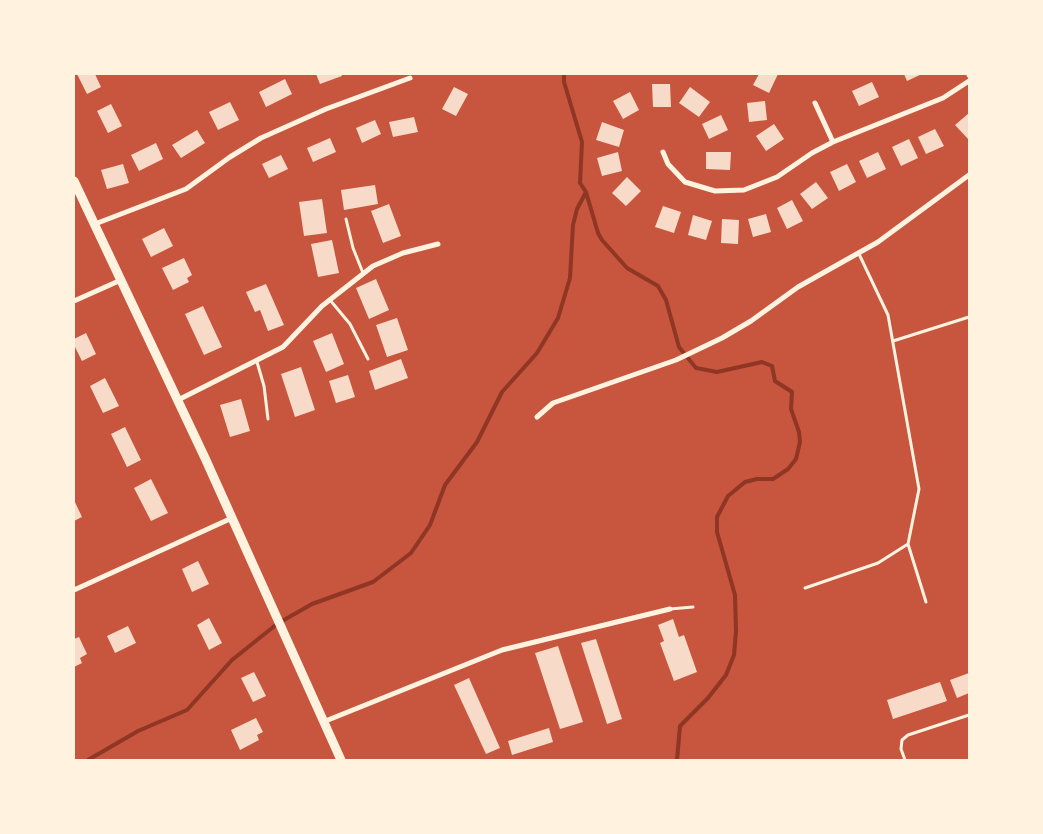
<!DOCTYPE html>
<style>
body{margin:0}
#map{position:relative;width:1043px;height:834px;overflow:hidden;background:#c8553d;font-family:Montserrat,sans-serif}
canvas{display:block}
.frame{position:absolute;inset:0;border:75px solid #fff3e0;pointer-events:none}
</style>
<div id="map">
<canvas width="1043" height="834"></canvas>
<div class="frame"></div>
</div>
<script>
const ctx = document.querySelector('canvas').getContext('2d');
ctx.lineJoin = 'round';
const poly = rows => new Path2D(rows.map(r => 'M' + r).join(''));
function stroke(path, color, width, dash) { ctx.strokeStyle = color; ctx.lineWidth = width; ctx.lineCap = dash ? 'butt' : 'round'; ctx.setLineDash(dash || []); ctx.stroke(path); }
function fillPath(path, color) { ctx.fillStyle = color; ctx.fill(path, 'evenodd'); }
stroke(poly([
 [564,74,564,82,582,142,580,183,586,192,598,233,602,240,627,268,658,286,666,300,679,347,696,368,717,372,762,362,772,366,775,381,792,392,791,409,799,432,800,442,796,459,788,469,773,479,757,479,745,482,728,496,717,517,717,532,735,595,736,631,734,655,726,675,708,698,680,726,677,760],
 [88,760,138,731,187,710,232,660,277,624,312,604,373,582,411,553,430,525,445,485,477,442,502,392,537,353,558,318,570,278,573,225,577,209,586,192]
]), '#8f3625', 4);
fillPath(poly([
 [77,74,95,74,101,87,87,94],
 [316,74,341,74,342,76,320,84],
 [759,74,778,74,769,93,753,85],
 [904,74,922,74,907,81],
 [285,79,292,94,266,107,259,92],
 [872,82,879,97,859,106,852,91],
 [652,84,670,84,671,107,653,107],
 [454,87,468,94,456,116,442,109],
 [690,87,710,102,699,117,679,103],
 [630,92,639,110,623,119,613,101],
 [765,101,767,120,749,122,747,103],
 [230,102,239,120,218,130,209,112],
 [111,104,122,126,108,133,97,111],
 [969,113,969,138,968,139,955,125],
 [721,115,728,130,709,139,702,124],
 [414,117,418,132,393,137,389,122],
 [375,120,381,134,362,143,356,128],
 [602,122,624,130,619,147,596,140],
 [774,124,784,139,766,151,756,136],
 [935,129,944,146,926,154,918,137],
 [197,130,205,143,181,158,172,145],
 [330,138,336,152,313,162,307,148],
 [909,139,918,158,901,166,892,147],
 [156,143,163,159,139,171,131,155],
 [618,152,622,171,602,176,597,158],
 [706,152,731,152,730,170,706,169],
 [878,152,886,169,867,178,859,161],
 [281,155,288,169,269,178,262,164],
 [123,164,129,183,107,189,101,170],
 [847,164,856,182,839,191,830,172],
 [627,177,641,191,626,206,612,193],
 [816,182,828,198,812,209,800,194],
 [375,185,378,204,344,210,341,190],
 [322,199,327,233,304,236,299,202],
 [792,200,803,221,787,229,777,208],
 [389,204,401,236,383,243,371,211],
 [663,206,681,212,674,233,655,227],
 [766,214,771,232,753,237,748,219],
 [693,215,712,221,706,240,688,235],
 [722,219,739,220,738,244,721,243],
 [164,228,173,246,151,257,142,239],
 [332,240,339,273,318,277,311,244],
 [184,258,192,275,187,278,189,282,173,290,162,268],
 [376,279,389,310,369,319,356,288],
 [266,284,284,325,268,331,260,310,255,312,246,292],
 [203,306,222,347,204,355,185,314],
 [397,318,408,350,387,357,376,325],
 [86,333,96,354,82,361,74,345,74,339],
 [332,333,344,364,326,372,313,341],
 [401,359,408,378,375,390,369,371],
 [301,367,315,410,295,417,281,374],
 [348,375,355,397,336,403,329,381],
 [105,378,119,406,103,413,90,386],
 [241,399,250,431,230,437,220,405],
 [125,427,141,460,127,467,111,434],
 [151,479,168,513,151,521,134,488],
 [74,500,82,517,74,521],
 [198,561,209,584,192,592,182,569],
 [209,618,222,643,209,650,197,625],
 [673,619,679,637,684,635,697,672,674,681,660,643,664,641,658,625],
 [128,626,136,643,115,653,107,636],
 [79,637,87,654,80,658,82,663,74,667,74,639],
 [596,639,622,719,607,724,581,643],
 [558,646,583,722,560,729,535,653],
 [254,672,266,696,253,702,241,678],
 [969,673,969,693,957,698,950,680],
 [469,678,500,748,486,754,454,685],
 [940,682,947,701,893,719,887,700],
 [256,718,263,732,257,735,259,740,240,750,231,730],
 [549,728,553,742,512,755,508,741]
]), '#f7dbc8');
stroke(poly([
 [346,219,353,248,363,273],
 [330,300,350,324,368,359],
 [893,341,969,317],
 [257,362,264,386,268,419],
 [908,544,926,602],
 [805,588,878,563,908,544,919,489,888,315,859,254],
 [670,609,693,607],
 [905,760,901,749,902,740,908,735,969,715]
]), '#fff3e0', 3);
stroke(poly([
 [969,74,969,75],
 [815,103,833,142],
 [663,152,668,164,685,182,715,191,744,190,777,177,812,153,833,142,943,98,969,81],
 [95,224,186,189,230,157,261,138,326,109,410,78],
 [74,301,121,280],
 [178,400,283,347,322,306,373,266,403,253,438,244],
 [537,417,553,403,676,360,722,338,751,321,798,287,878,242,969,175],
 [74,590,232,518],
 [323,722,502,650,670,609]
]), '#fff3e0', 5);
stroke(poly([
 [74,181,205,458,341,760]
]), '#fff3e0', 9);
</script>
